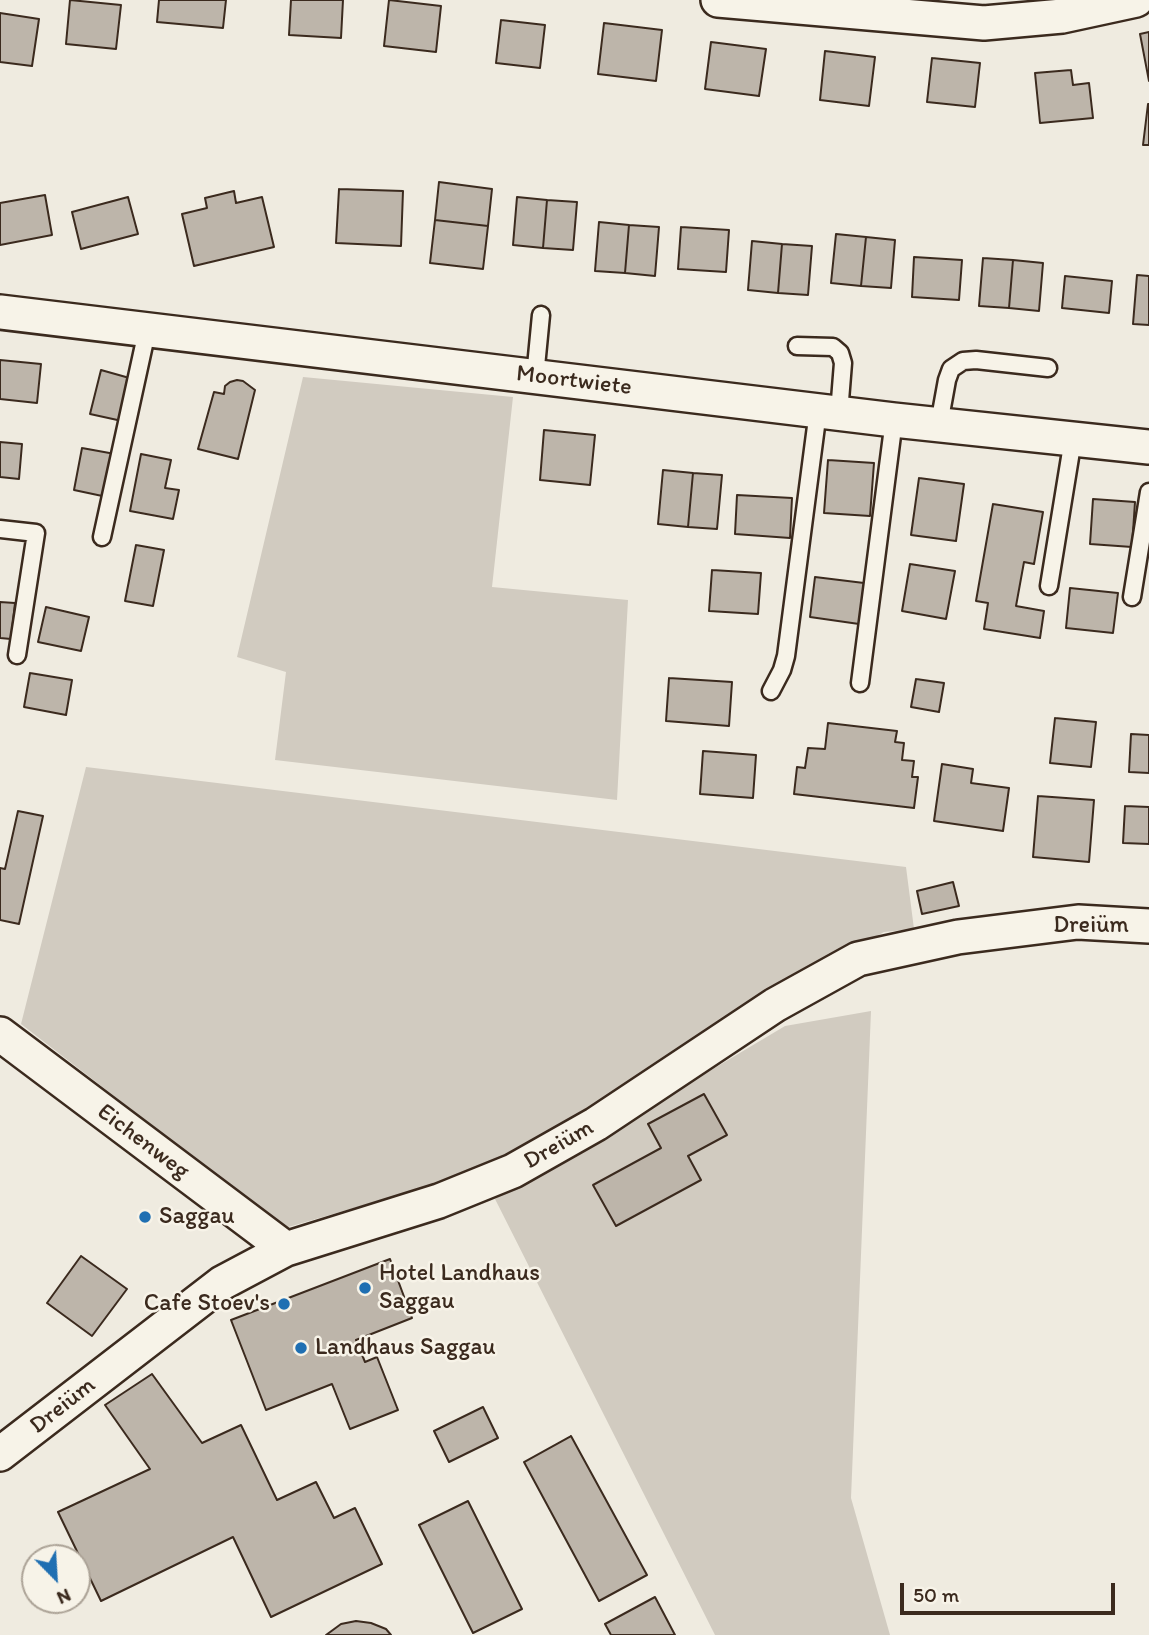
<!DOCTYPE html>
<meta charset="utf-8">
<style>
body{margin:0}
#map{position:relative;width:1149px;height:1635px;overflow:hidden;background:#efebe0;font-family:Itim,sans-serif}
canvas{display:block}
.north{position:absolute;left:21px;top:1544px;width:70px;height:70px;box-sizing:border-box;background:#f7f3e8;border:2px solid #aca397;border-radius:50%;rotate:156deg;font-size:19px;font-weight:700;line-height:28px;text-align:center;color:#3b2a1e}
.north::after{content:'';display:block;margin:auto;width:24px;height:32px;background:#1f6fb2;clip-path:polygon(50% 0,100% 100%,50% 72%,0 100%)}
.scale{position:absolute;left:900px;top:1583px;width:215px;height:32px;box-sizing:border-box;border:4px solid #3b2a1e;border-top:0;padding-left:9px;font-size:21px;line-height:24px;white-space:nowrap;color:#3b2a1e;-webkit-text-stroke:5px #f7f3e8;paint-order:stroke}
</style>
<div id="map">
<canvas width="1149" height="1635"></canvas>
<div class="north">N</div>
<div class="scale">50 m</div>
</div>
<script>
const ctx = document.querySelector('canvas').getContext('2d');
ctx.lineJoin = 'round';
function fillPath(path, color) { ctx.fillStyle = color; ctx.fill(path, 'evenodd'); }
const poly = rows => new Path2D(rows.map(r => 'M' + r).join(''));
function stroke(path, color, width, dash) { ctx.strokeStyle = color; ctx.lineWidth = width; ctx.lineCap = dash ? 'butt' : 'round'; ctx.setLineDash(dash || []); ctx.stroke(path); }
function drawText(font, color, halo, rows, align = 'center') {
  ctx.font = font + ' Itim,sans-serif'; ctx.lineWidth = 5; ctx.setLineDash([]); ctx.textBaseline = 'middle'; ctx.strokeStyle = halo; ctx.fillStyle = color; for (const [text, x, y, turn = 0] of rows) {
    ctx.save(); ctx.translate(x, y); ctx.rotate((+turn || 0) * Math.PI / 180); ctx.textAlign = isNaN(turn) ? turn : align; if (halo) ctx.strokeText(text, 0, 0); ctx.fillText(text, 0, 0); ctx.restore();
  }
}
fillPath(poly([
 [303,377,513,397,492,587,628,600,617,800,275,760,286,672,237,657],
 [86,767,906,867,914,929,884,932,763,998,491,1168,285,1228,21,1024],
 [871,1011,851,1498,890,1635,715,1635,495,1199,785,1026]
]), '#d1cbc0');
const building = poly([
 [70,0,121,5,116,49,66,44,70,0],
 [159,0,226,0,223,28,157,22,159,0],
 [291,0,343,0,341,38,289,35,291,0],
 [389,0,441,6,436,52,384,46,389,0],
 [0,13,39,19,32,66,0,62,0,13],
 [501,20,545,25,540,68,496,63,501,20],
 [604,23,662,30,656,81,598,74,604,23],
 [1149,32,1149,81,1140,34,1149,32],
 [711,42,766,49,759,96,705,89,711,42],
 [825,51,875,57,869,106,820,100,825,51],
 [932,58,980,63,975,107,927,102,932,58],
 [1071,70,1073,85,1089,83,1093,118,1040,123,1035,73,1071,70],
 [1148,104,1149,104,1149,145,1143,145,1148,104],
 [439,182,492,189,488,226,435,220,439,182],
 [339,189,403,191,401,246,336,243,339,189],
 [234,191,236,203,262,197,274,247,194,266,182,214,207,208,205,198,234,191],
 [45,195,52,235,0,245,0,203,45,195],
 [128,197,138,234,81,249,72,212,128,197],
 [517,197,547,200,543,248,513,245,517,197],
 [547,200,577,202,573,250,543,248,547,200],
 [435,220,488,226,483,269,430,263,435,220],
 [599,222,629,225,625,273,595,271,599,222],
 [629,225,659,227,655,276,625,273,629,225],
 [681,227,729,230,726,272,678,269,681,227],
 [836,234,866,237,861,286,831,283,836,234],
 [866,237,895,240,891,288,861,286,866,237],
 [752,241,782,244,778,293,748,290,752,241],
 [782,244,812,246,808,295,778,293,782,244],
 [914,257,962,260,959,300,912,297,914,257],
 [983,258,1013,260,1009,308,979,306,983,258],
 [1013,260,1043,263,1039,311,1009,308,1013,260],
 [1137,275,1149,276,1149,325,1133,324,1137,275],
 [1065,276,1112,281,1109,313,1062,308,1065,276],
 [0,360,41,364,37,403,0,399,0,360],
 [101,370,133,379,122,421,90,414,101,370],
 [237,380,243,381,255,390,238,459,198,449,214,392,224,394,225,386,230,382,237,380],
 [544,430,595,435,590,485,540,480,544,430],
 [0,442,22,444,19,479,0,477,0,442],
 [82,448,115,454,107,497,74,490,82,448],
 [141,454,171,460,165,488,179,490,173,519,130,511,141,454],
 [828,460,874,463,870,516,824,513,828,460],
 [663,470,693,473,688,527,658,524,663,470],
 [693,473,722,475,717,529,688,527,693,473],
 [919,478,964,484,956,541,911,535,919,478],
 [737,495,792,498,790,538,735,534,737,495],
 [1093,499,1135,502,1132,547,1090,544,1093,499],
 [993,504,1043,512,1034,564,1024,562,1016,606,1044,611,1040,638,984,629,988,603,976,601,993,504],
 [136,545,164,550,153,606,125,601,136,545],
 [910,564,955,571,946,619,902,611,910,564],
 [712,570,761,573,758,614,709,611,712,570],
 [815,577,864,583,859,624,810,617,815,577],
 [1070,588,1118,593,1113,633,1066,628,1070,588],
 [0,602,15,603,11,639,0,638,0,602],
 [46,607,89,617,81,651,38,642,46,607],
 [30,673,72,680,66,715,24,707,30,673],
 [669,678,732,682,729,726,666,721,669,678],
 [916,679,944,683,939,712,911,707,916,679],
 [1055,718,1096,722,1091,767,1050,763,1055,718],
 [828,723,897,731,895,742,904,743,902,760,914,761,912,777,918,777,914,808,794,794,797,767,805,768,808,748,825,749,828,723],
 [1131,734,1149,735,1149,773,1129,772,1131,734],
 [703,751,756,755,753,798,700,794,703,751],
 [942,764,973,769,971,783,1009,788,1003,831,934,821,942,764],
 [1038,796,1094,800,1089,862,1033,857,1038,796],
 [1125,806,1149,807,1149,844,1123,843,1125,806],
 [18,811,43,816,19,924,0,920,0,868,5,869,18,811],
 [953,882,959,906,922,914,917,891,953,882],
 [704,1094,727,1135,688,1156,701,1180,616,1226,593,1185,661,1148,648,1124,704,1094],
 [81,1256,127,1289,92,1336,47,1303,81,1256],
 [390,1259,412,1318,356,1340,365,1362,377,1357,398,1410,350,1429,332,1384,266,1410,231,1320,390,1259],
 [152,1374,202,1443,241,1425,277,1500,316,1482,334,1518,355,1508,382,1564,271,1617,233,1537,101,1601,58,1512,150,1469,105,1405,152,1374],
 [483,1407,498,1438,449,1462,434,1431,483,1407],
 [571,1436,647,1575,599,1601,524,1462,571,1436],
 [468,1501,522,1609,473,1633,419,1525,468,1501],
 [655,1597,675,1635,611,1635,605,1624,655,1597],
 [356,1621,371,1623,386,1629,391,1635,326,1635,341,1624,356,1621]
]);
fillPath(building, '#bdb5aa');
stroke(building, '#3b2a1e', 2);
const lane = poly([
 [797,346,833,347,840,353,843,363,839,413],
 [535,377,541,315],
 [939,424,947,380,951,369,963,361,976,360,1048,368],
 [0,529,36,533,17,655],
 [102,537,147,331],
 [1049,586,1073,439],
 [1132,597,1149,492],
 [860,683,894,420],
 [771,691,782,670,786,656,818,411]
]);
const street = poly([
 [718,0,984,23,1062,16,1136,0],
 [0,312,894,420,1149,447],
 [0,1034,286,1249],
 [0,1454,222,1283,286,1249,439,1201,513,1171,596,1124,775,1005,858,959,958,937,1078,922,1149,926]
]);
stroke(lane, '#3b2a1e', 21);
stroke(street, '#3b2a1e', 38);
stroke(lane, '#f7f3e8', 16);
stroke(street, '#f7f3e8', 33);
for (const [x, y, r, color] of [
 [145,1217,7,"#1f6fb2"],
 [365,1288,7,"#1f6fb2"],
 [284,1304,7,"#1f6fb2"],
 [301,1348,7,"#1f6fb2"]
]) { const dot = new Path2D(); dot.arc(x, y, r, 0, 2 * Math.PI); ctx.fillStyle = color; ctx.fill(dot); stroke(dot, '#f7f3e8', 2.5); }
drawText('24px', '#3b2a1e', '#f7f3e8', [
 ["Moortwiete",574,381,7],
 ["Dreiüm",1091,926],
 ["Eichenweg",143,1142,37],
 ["Dreiüm",559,1145,-30],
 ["Dreiüm",63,1406,-38]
]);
drawText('24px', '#3b2a1e', '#f7f3e8', [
 ["Saggau",159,1217],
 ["Hotel Landhaus",379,1274],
 ["Saggau",379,1302],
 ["Cafe Stoev's",270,1304,"right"],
 ["Landhaus Saggau",315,1348]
], 'left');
</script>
